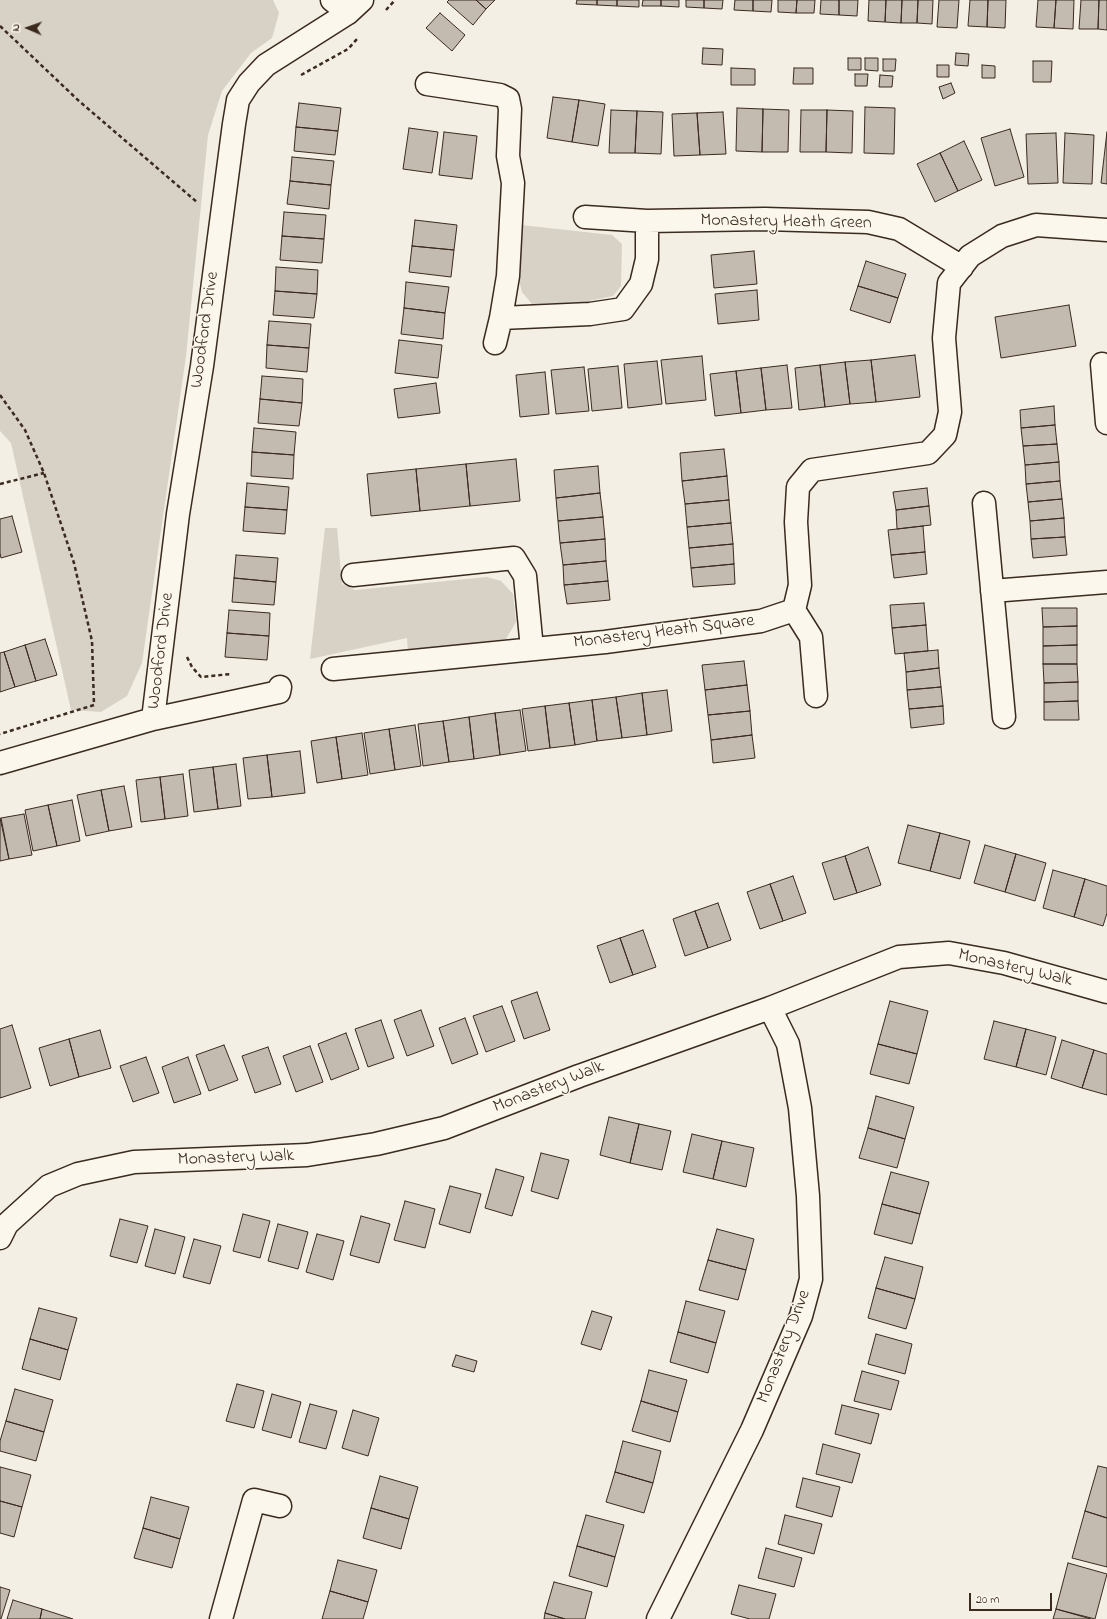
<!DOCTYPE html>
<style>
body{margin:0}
#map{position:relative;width:1107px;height:1619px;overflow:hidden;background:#f3efe4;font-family:"Indie Flower",sans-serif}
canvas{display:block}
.north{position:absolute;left:8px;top:8px;width:40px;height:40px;-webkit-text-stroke:3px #fbf7ec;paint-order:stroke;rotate:272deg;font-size:11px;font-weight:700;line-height:16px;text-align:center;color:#3b2a1e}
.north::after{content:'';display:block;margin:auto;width:14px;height:18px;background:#3b2a1e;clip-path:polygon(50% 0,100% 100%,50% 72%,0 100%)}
.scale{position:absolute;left:969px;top:1593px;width:83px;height:18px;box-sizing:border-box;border:2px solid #3b2a1e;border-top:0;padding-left:5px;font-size:12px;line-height:14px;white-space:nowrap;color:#3b2a1e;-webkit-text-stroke:3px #fbf7ec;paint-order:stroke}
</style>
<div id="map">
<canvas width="1107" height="1619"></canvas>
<div class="north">N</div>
<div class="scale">20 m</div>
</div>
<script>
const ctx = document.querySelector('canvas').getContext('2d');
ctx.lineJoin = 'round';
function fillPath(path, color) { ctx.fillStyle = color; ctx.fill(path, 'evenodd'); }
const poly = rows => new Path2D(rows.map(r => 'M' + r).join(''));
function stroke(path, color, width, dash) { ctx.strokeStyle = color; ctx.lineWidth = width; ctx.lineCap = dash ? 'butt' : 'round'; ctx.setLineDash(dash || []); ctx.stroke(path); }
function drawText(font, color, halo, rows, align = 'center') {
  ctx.font = font + ' "Indie Flower",sans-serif'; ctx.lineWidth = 3; ctx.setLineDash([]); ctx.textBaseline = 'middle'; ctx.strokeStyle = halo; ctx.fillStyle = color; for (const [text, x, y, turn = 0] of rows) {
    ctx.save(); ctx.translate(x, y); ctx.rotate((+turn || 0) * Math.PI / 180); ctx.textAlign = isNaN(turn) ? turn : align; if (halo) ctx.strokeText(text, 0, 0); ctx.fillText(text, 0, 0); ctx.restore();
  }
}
fillPath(poly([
 [0,0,273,0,279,13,272,38,251,53,222,91,208,135,186,356,142,663,127,696,101,712,71,710,11,443,0,431],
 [521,225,612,235,622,244,621,286,613,296,584,302,532,304,522,292,519,280],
 [325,528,337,528,342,584,355,590,487,577,501,581,513,594,516,622,506,639,408,652,407,638,310,659]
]), '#d8d1c6');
const building = poly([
 [449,0,476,0,486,9,473,25,447,2,449,0],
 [476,0,495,0,486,9,476,0],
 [577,0,597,0,597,5,576,4,577,0],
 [597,0,617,0,617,6,597,5,597,0],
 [617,0,639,0,639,7,617,6,617,0],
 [643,0,661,0,661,6,642,6,643,0],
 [661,0,679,0,679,7,661,6,661,0],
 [686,0,704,0,704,8,686,7,686,0],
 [704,0,723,0,722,9,704,8,704,0],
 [735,0,753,0,753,11,734,10,735,0],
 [753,0,772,0,771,12,753,11,753,0],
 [778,0,797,0,796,13,778,12,778,0],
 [797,0,815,0,814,13,796,13,797,0],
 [821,0,839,0,839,15,820,14,821,0],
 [839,0,858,0,857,16,839,15,839,0],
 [869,0,886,0,885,22,868,21,869,0],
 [886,0,902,0,901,23,885,22,886,0],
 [902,0,918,0,917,23,901,23,902,0],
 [918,0,933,0,932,24,917,23,918,0],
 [939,0,959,0,957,28,937,27,939,0],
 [970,0,988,0,987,27,968,26,970,0],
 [988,0,1006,0,1005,28,987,27,988,0],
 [1038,0,1056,0,1054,28,1036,27,1038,0],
 [1056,0,1074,0,1073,29,1054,28,1056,0],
 [1081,0,1099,0,1098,29,1079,29,1081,0],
 [1099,0,1107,0,1107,30,1098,29,1099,0],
 [440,13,465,35,452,51,426,28,440,13],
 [703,48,723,49,722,65,702,64,703,48],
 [956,53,969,54,968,66,955,65,956,53],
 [848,58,861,58,861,70,848,70,848,58],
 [865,58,878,58,878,71,865,70,865,58],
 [883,59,896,59,895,71,883,71,883,59],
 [1033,61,1052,61,1051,82,1033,82,1033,61],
 [937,65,949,65,949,77,937,77,937,65],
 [982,65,995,66,995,78,982,78,982,65],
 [731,68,755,69,755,85,731,85,731,68],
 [794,68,813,68,813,84,793,84,794,68],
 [855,74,868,74,867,86,855,86,855,74],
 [880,75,893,76,892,87,879,87,880,75],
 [951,83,955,93,943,99,939,87,951,83],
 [553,97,579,100,572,142,547,138,553,97],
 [579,100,605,104,598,146,572,142,579,100],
 [299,103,341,108,338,131,296,127,299,103],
 [865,107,895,108,894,154,864,153,865,107],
 [737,108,763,109,762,152,736,151,737,108],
 [763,109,789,110,788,152,762,152,763,109],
 [611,110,637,111,635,153,609,153,611,110],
 [801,110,827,110,826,152,800,152,801,110],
 [827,110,853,111,852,153,826,152,827,110],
 [637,111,663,112,661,154,635,153,637,111],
 [723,112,726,154,700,155,697,113,723,112],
 [697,113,700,155,674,156,672,114,697,113],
 [296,127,338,131,335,155,294,151,296,127],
 [409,128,438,132,432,173,403,169,409,128],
 [1010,129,1024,177,995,186,981,138,1010,129],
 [444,132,477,136,472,179,439,175,444,132],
 [1107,132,1107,184,1101,183,1107,132],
 [1056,133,1058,183,1028,184,1026,134,1056,133],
 [1065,133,1094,135,1092,184,1063,183,1065,133],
 [964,141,982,180,958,191,940,153,964,141],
 [940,153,958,191,935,202,917,164,940,153],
 [292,157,334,161,331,185,290,181,292,157],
 [290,181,331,185,329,209,287,204,290,181],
 [284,212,326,215,324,239,282,236,284,212],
 [415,220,457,225,454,250,412,246,415,220],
 [282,236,324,239,322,263,280,260,282,236],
 [412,246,454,250,451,277,409,272,412,246],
 [754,251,757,284,714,288,711,255,754,251],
 [866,261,906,274,898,298,858,286,866,261],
 [276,267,318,270,317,294,275,291,276,267],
 [406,282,449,287,445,313,404,308,406,282],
 [858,286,898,298,890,323,850,310,858,286],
 [757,290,759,320,718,324,715,294,757,290],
 [275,291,317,294,314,318,273,315,275,291],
 [1069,305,1076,346,1001,358,995,317,1069,305],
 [404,308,445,313,443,339,401,334,404,308],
 [269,321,311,324,309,348,267,345,269,321],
 [399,340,442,345,438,378,395,373,399,340],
 [267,345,309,348,307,372,266,368,267,345],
 [915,355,920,397,876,402,871,360,915,355],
 [702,356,706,400,666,404,661,360,702,356],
 [871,360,876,402,850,404,845,362,871,360],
 [657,361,662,404,628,408,624,364,657,361],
 [845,362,850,404,825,407,820,365,845,362],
 [787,365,792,408,766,410,761,368,787,365],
 [820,365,825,407,799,410,795,368,820,365],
 [618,366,622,408,592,411,588,369,618,366],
 [584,367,589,411,556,414,551,370,584,367],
 [761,368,766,410,741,413,736,371,761,368],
 [736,371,741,413,715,416,710,374,736,371],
 [545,372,549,414,520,417,516,375,545,372],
 [262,376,303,379,302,403,260,399,262,376],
 [436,383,440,413,398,418,394,389,436,383],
 [260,399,302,403,299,426,258,423,260,399],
 [1054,406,1055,425,1021,428,1020,410,1054,406],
 [1055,425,1057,444,1023,446,1021,428,1055,425],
 [254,428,296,432,294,455,252,452,254,428],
 [1057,444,1059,462,1025,465,1023,446,1057,444],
 [724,449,727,476,682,481,680,453,724,449],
 [252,452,294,455,293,479,251,476,252,452],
 [516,459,520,501,470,506,466,464,516,459],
 [1059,462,1060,481,1026,484,1025,465,1059,462],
 [466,464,470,506,420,511,416,469,466,464],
 [598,466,600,493,556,498,554,470,598,466],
 [416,469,420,511,371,516,367,474,416,469],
 [727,476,729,500,685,504,682,481,727,476],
 [1060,481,1062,499,1028,502,1026,484,1060,481],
 [247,483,289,487,287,510,245,507,247,483],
 [927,488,929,506,896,510,893,492,927,488],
 [600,493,603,517,558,521,556,498,600,493],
 [1062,499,1064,518,1030,521,1028,502,1062,499],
 [729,500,731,523,687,527,685,504,729,500],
 [929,506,931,525,897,529,896,510,929,506],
 [245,507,287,510,285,534,243,531,245,507],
 [12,516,22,552,1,558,0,553,0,519,12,516],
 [603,517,605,539,560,543,558,521,603,517],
 [1064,518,1065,537,1031,539,1030,521,1064,518],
 [731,523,733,544,689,548,687,527,731,523],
 [923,526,925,552,891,555,888,530,923,526],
 [1065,537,1067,555,1033,558,1031,539,1065,537],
 [605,539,606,561,563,565,560,543,605,539],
 [733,544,734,564,691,568,689,548,733,544],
 [925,552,927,574,894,578,891,555,925,552],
 [236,555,278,558,276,582,234,578,236,555],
 [606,561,608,581,564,585,563,565,606,561],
 [734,564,735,584,693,587,691,568,734,564],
 [234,578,276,582,274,605,232,602,234,578],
 [608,581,610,600,567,604,564,585,608,581],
 [924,603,926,625,892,628,890,605,924,603],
 [1042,608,1077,608,1077,626,1043,627,1042,608],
 [229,610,270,613,269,636,227,633,229,610],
 [926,625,928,651,895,654,892,628,926,625],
 [1077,626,1077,645,1043,646,1043,627,1077,626],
 [227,633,269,636,267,660,225,657,227,633],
 [45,639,57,675,36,681,25,645,45,639],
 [25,645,36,681,15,687,4,652,25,645],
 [1077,645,1077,664,1043,664,1043,646,1077,645],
 [938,650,939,668,906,672,904,653,938,650],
 [4,652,15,687,0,692,0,653,4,652],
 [744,661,747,685,705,690,702,665,744,661],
 [1043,664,1077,664,1078,682,1044,683,1043,664],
 [939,668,941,687,907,690,906,672,939,668],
 [1078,682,1078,701,1044,702,1044,683,1078,682],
 [747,685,750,711,708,715,705,690,747,685],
 [941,687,943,706,909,709,907,690,941,687],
 [667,690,672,731,647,735,642,693,667,690],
 [642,693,647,735,622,738,616,697,642,693],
 [616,697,622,738,597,741,592,700,616,697],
 [592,700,597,741,575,745,569,703,592,700],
 [1078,701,1079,720,1044,720,1044,702,1078,701],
 [569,703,575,745,550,748,545,706,569,703],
 [545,706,550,748,528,751,522,709,545,706],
 [943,706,944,724,911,728,909,709,943,706],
 [520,710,526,751,500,755,495,713,520,710],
 [750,711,752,735,711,740,708,715,750,711],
 [495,713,500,755,474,759,469,717,495,713],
 [469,717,474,759,449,762,443,721,469,717],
 [443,721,449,762,423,766,418,724,443,721],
 [415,725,421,766,395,770,389,729,415,725],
 [389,729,395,770,370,774,364,733,389,729],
 [362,733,368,775,342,779,336,737,362,733],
 [752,735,755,758,713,763,711,740,752,735],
 [336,737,342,779,317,783,311,741,336,737],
 [300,751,305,793,272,797,267,755,300,751],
 [267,755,272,797,248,799,243,758,267,755],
 [236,764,241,806,218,809,213,767,236,764],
 [213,767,218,809,194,812,189,770,213,767],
 [183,774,188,816,165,819,160,777,183,774],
 [160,777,165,819,141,822,136,780,160,777],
 [124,786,132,827,109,831,101,790,124,786],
 [101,790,109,831,86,836,77,795,101,790],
 [72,800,80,841,57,846,48,805,72,800],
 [48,805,57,846,33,851,25,810,48,805],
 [24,814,32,855,9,859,1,818,24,814],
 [0,818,9,859,0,861,0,818],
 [908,825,940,833,930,871,898,863,908,825],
 [940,833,970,841,960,879,930,871,940,833],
 [985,845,1016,854,1005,892,974,883,985,845],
 [868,847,881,885,857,893,845,856,868,847],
 [1016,854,1046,863,1035,901,1005,892,1016,854],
 [845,856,857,893,834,900,822,863,845,856],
 [1053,870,1085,879,1074,917,1043,908,1053,870],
 [793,876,806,913,783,921,770,884,793,876],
 [1085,879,1107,886,1107,913,1103,926,1074,917,1085,879],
 [770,884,783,921,760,929,747,892,770,884],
 [718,903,731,940,708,948,695,911,718,903],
 [695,911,708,948,685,956,673,919,695,911],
 [643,930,656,967,633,975,620,938,643,930],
 [620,938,633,975,610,983,597,946,620,938],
 [537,992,550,1030,524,1039,511,1001,537,992],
 [890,1001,928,1011,917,1054,878,1044,890,1001],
 [502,1006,515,1041,486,1052,473,1016,502,1006],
 [421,1010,434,1046,407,1056,394,1020,421,1010],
 [465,1018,478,1054,452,1064,439,1028,465,1018],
 [381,1020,394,1058,368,1067,355,1029,381,1020],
 [994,1021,1026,1029,1016,1067,984,1059,994,1021],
 [12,1025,31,1088,0,1098,0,1029,12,1025],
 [1026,1029,1056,1037,1046,1075,1016,1067,1026,1029],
 [100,1030,111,1068,79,1077,69,1039,100,1030],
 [346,1033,359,1069,331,1080,318,1044,346,1033],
 [69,1039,79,1077,50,1086,39,1048,69,1039],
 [1062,1040,1094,1050,1082,1088,1051,1078,1062,1040],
 [878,1044,917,1054,909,1084,870,1074,878,1044],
 [224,1045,238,1080,209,1091,196,1055,224,1045],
 [310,1046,323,1082,296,1092,283,1056,310,1046],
 [268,1047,281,1084,255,1093,242,1056,268,1047],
 [1094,1050,1107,1054,1107,1095,1082,1088,1094,1050],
 [146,1057,159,1093,133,1102,120,1066,146,1057],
 [188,1057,201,1094,174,1103,162,1067,188,1057],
 [876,1096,914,1107,905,1139,868,1128,876,1096],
 [609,1117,639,1124,630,1163,600,1155,609,1117],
 [639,1124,671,1131,662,1170,630,1163,639,1124],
 [868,1128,905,1139,897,1168,859,1158,868,1128],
 [692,1134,722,1141,713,1179,683,1172,692,1134],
 [722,1141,754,1148,746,1187,713,1179,722,1141],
 [541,1153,569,1160,558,1199,531,1191,541,1153],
 [496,1169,524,1177,512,1216,485,1208,496,1169],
 [891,1172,929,1182,920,1214,882,1204,891,1172],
 [450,1186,481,1194,470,1233,439,1224,450,1186],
 [405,1201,435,1209,425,1248,394,1240,405,1201],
 [882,1204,920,1214,912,1244,874,1234,882,1204],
 [243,1214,270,1221,260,1258,233,1251,243,1214],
 [361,1216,390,1224,379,1263,350,1255,361,1216],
 [120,1219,148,1226,137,1263,110,1256,120,1219],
 [278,1224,308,1232,298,1269,268,1261,278,1224],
 [155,1229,185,1237,175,1274,145,1266,155,1229],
 [717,1229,754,1239,746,1270,708,1260,717,1229],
 [317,1234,344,1241,333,1280,306,1272,317,1234],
 [194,1239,221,1246,210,1284,183,1277,194,1239],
 [885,1257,923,1267,915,1299,876,1288,885,1257],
 [708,1260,746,1270,738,1300,699,1290,708,1260],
 [876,1288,915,1299,906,1329,868,1318,876,1288],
 [686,1301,725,1311,716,1343,678,1332,686,1301],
 [39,1308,77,1318,68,1350,30,1339,39,1308],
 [592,1311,612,1317,601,1350,581,1344,592,1311],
 [678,1332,716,1343,708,1373,670,1362,678,1332],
 [876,1334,912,1344,905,1374,868,1364,876,1334],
 [30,1339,68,1350,60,1380,22,1369,30,1339],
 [456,1355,477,1361,474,1372,452,1366,456,1355],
 [649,1370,687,1380,678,1412,641,1401,649,1370],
 [862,1371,899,1381,891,1410,854,1401,862,1371],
 [237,1384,264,1391,254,1428,226,1421,237,1384],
 [15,1389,53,1400,44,1432,6,1421,15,1389],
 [272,1394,301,1402,291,1438,262,1430,272,1394],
 [641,1401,678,1412,670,1442,632,1431,641,1401],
 [310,1404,337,1411,326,1449,299,1442,310,1404],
 [842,1405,879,1414,871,1444,835,1434,842,1405],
 [353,1410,379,1418,368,1456,342,1448,353,1410],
 [6,1421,44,1432,36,1461,0,1451,0,1441,6,1421],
 [623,1441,661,1451,653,1483,615,1472,623,1441],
 [823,1444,860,1454,852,1483,816,1474,823,1444],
 [1098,1466,1107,1468,1107,1518,1085,1511,1098,1466],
 [0,1467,31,1475,22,1507,0,1501,0,1467],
 [615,1472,653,1483,644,1513,606,1502,615,1472],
 [380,1476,418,1487,409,1519,371,1508,380,1476],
 [803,1478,840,1487,832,1517,796,1507,803,1478],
 [151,1497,189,1507,180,1539,143,1528,151,1497],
 [0,1501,22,1507,14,1537,0,1533,0,1501],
 [371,1508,409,1519,401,1549,363,1538,371,1508],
 [1085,1511,1107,1518,1107,1567,1072,1558,1085,1511],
 [586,1515,624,1525,615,1557,577,1546,586,1515],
 [785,1515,822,1524,814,1554,778,1544,785,1515],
 [143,1528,180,1539,172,1568,134,1558,143,1528],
 [577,1546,615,1557,607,1587,569,1576,577,1546],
 [766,1548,802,1558,794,1587,758,1578,766,1548],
 [338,1560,377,1570,368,1602,330,1591,338,1560],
 [1068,1563,1107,1574,1095,1619,1056,1609,1068,1563],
 [554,1582,592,1592,585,1619,565,1619,545,1613,554,1582],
 [739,1585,776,1594,769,1619,750,1619,731,1614,739,1585],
 [0,1587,10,1590,1,1619,0,1619,0,1587],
 [330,1591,368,1602,363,1619,322,1619,330,1591],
 [13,1600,42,1609,40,1619,7,1619,13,1600],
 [42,1609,73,1619,40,1619,42,1609],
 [1056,1609,1091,1619,1053,1619,1056,1609],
 [545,1613,565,1619,544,1619,545,1613]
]);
fillPath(building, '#c3bbb0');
stroke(building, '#3b2a1e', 1);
const minor = poly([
 [332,0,348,13],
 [427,84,500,95,508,99,510,109,508,156,513,183,508,276,501,318,495,343],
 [585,217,647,221,765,219,868,222,899,229,962,267],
 [501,318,590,314,623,309,641,284,647,259,647,221],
 [1102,364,1107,423],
 [984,503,1004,717],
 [353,575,514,558,525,576,532,649],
 [992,591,1107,582],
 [794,610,800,585,796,522,798,487,812,470,928,453,945,435,950,412,944,338,949,283,970,256,1002,236,1036,225,1107,230],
 [794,610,811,637,816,696],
 [333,669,605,642,761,621,794,610],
 [153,719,178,514,202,366,234,124,238,100,249,83,266,65,348,13,362,0],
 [0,763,153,719,279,692,280,687],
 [0,1238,7,1224,49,1186,78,1174,134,1162,307,1155,376,1144,444,1128,579,1076,770,1008,899,957,949,953,1004,963,1107,992],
 [221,1619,254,1500,280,1506],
 [658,1619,752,1430,801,1316,811,1279,808,1196,800,1108,788,1044,770,1008]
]);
stroke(minor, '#3b2a1e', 25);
stroke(poly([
 [386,10,395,0],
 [0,26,79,101,198,203],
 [301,75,348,49,357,39],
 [0,395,25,430,44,473,74,563,92,641,94,705,0,734],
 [0,484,44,473],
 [187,657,192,667,201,677,231,674]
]), '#3b2a1e', 2.5, [4, 3]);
stroke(minor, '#fbf7ec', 22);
drawText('18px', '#3b2a1e', '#fbf7ec', [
 ["Monastery Heath Green",786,223,1],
 ["Woodford Drive",206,330,-82],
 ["Monastery Heath Square",664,633,-7],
 ["Woodford Drive",162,651,-83],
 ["Monastery Walk",1015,969,13],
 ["Monastery Walk",549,1088,-21],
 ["Monastery Walk",236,1159,-2],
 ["Monastery Drive",785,1347,-69]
]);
</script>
